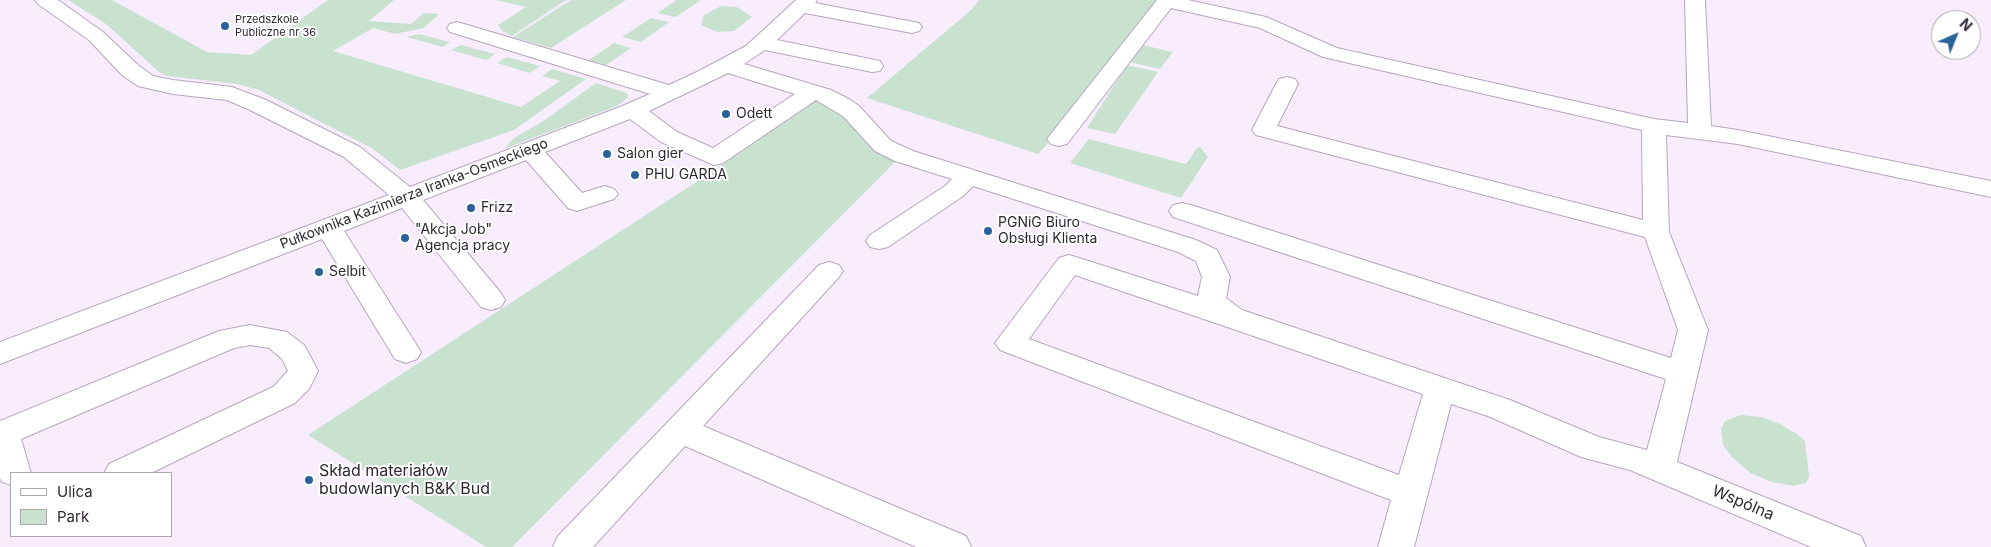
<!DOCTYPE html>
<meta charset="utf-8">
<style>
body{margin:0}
#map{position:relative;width:1991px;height:547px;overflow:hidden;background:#f7edfd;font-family:Inter,sans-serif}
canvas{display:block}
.legend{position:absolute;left:10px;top:472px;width:162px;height:65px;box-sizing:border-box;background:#fff;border:1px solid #aca9ad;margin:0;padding:6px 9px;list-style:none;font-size:15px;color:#2f2933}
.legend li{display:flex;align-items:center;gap:10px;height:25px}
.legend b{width:25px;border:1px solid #aca9ad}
.north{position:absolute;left:1931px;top:10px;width:50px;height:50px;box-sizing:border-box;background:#fff;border:1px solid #aca9ad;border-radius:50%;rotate:44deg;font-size:14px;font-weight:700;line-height:20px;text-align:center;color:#2f2933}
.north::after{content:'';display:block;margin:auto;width:18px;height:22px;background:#296199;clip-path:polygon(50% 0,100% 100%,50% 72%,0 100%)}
</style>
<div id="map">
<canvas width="1991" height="547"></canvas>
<ul class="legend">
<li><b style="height:6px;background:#fff"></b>Ulica</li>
<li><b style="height:14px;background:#c9e2d0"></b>Park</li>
</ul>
<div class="north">N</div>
</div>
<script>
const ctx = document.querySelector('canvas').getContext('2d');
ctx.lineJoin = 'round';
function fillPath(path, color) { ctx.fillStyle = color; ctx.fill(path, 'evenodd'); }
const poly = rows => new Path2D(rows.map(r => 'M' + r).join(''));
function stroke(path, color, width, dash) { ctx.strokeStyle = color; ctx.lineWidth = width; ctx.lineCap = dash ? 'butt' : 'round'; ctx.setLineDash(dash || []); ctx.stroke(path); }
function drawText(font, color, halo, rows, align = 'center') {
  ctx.font = font + ' Inter,sans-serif'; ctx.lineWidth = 4; ctx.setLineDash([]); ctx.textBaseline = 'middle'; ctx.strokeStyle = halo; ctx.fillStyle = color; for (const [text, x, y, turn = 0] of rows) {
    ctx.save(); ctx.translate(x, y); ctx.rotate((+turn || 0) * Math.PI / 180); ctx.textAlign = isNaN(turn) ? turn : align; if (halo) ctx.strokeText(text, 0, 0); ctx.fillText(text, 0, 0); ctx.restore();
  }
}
fillPath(poly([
 [68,0,112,0,207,52,251,55,328,0,394,0,369,21,411,24,424,13,439,14,424,28,395,34,373,28,333,51,521,107,560,81,542,76,552,69,586,79,514,130,400,170,373,149,259,90,237,84,166,76,158,71,106,24],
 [496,0,566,0,512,36,502,31,498,25,526,7],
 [571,0,626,0,551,48,513,37],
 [676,0,701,0,676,17,658,13],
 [979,0,1159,0,1073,116,1038,154,867,98,970,11],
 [721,6,737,7,752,17,734,31,717,32,701,25,704,15],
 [651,18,669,22,641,42,622,37],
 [419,34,450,42,442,47,407,37],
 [614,43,631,48,606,65,589,60],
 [461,45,495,54,486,60,451,50],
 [1142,45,1173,52,1160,69,1129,62],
 [507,57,540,66,530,73,497,63],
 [1127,65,1158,72,1115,134,1087,128],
 [596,83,624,92,629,95,625,100,617,106,504,149,514,138,542,122],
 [815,100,828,106,848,120,868,145,896,161,512,547,486,547,308,435,707,175],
 [1089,139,1186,164,1197,148,1200,147,1208,157,1181,198,1070,163],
 [1741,415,1762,417,1780,424,1797,434,1805,441,1809,476,1806,483,1794,486,1772,482,1750,473,1732,457,1723,445,1721,429,1725,421]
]), '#c9e2d0');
const minor = poly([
 [35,0,58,0,103,32,138,65,153,76,173,80,232,87,266,100,360,147,410,187,620,107,650,94,450,32,447,28,450,24,457,22,464,24,669,85,699,71,746,46,796,0,817,0,815,3,919,23,922,27,919,31,912,33,805,13,777,40,880,61,883,66,880,71,872,72,765,50,744,64,831,90,849,99,859,106,891,141,913,151,1196,240,1217,250,1230,277,1226,298,1242,310,1510,400,1599,437,1647,450,1666,379,1173,217,1169,211,1173,205,1182,203,1191,205,1671,358,1678,330,1645,237,1256,135,1252,130,1276,84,1279,79,1287,77,1295,79,1298,84,1277,126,1643,220,1642,130,1323,57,1260,28,1171,8,1067,144,1059,146,1051,144,1047,139,1157,0,1188,0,1266,17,1337,48,1654,119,1688,123,1685,0,1705,0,1711,126,1738,130,1991,181,1991,197,1738,144,1666,135,1669,232,1708,330,1677,462,1861,536,1866,547,1811,547,1630,470,1581,457,1488,416,1451,404,1414,547,1378,547,1391,500,1000,350,995,343,1059,258,1069,255,1079,258,1198,296,1202,277,1196,261,1178,252,973,186,963,196,888,247,879,249,870,247,866,241,870,235,945,186,952,179,895,161,875,151,843,116,816,100,723,163,714,165,661,142,630,119,545,152,582,193,605,186,614,189,618,194,614,199,586,208,577,211,568,208,526,160,423,200,501,293,505,300,501,307,491,310,481,307,402,208,344,231,421,352,417,359,406,363,395,359,322,239,0,364,0,342,389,195,344,157,250,110,227,100,173,94,138,86,122,75,89,40,38,4,35,0],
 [728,73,795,94,713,148,677,132,649,111,728,73],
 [1075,275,1423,394,1399,475,1029,339,1075,275],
 [829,262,839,265,843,271,839,277,703,426,966,536,971,547,916,547,685,446,593,547,553,547,558,536,819,265,829,262],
 [250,325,287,332,304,345,308,352,318,371,309,389,295,403,151,473,104,473,109,464,273,387,288,371,282,359,269,348,250,345,234,348,21,439,31,473,11,473,11,485,2,482,0,478,0,421,219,331,250,325]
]);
stroke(minor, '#b6a6bf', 2);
fillPath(minor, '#fff');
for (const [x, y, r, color] of [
 [225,26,5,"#296199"],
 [726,114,5,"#296199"],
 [607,154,5,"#296199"],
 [635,175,5,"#296199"],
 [471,208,5,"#296199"],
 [988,231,5,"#296199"],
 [405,238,5,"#296199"],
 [319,272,5,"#296199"],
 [309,480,5,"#296199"]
]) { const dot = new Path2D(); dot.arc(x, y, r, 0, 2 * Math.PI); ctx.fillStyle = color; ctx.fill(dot); stroke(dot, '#fff', 2); }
drawText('11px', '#2f2933', '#fff', [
 ["Przedszkole",235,20],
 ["Publiczne nr 36",235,33]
], 'left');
drawText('14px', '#2f2933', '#fff', [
 ["Odett",736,114],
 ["Salon gier",617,154],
 ["PHU GARDA",645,175],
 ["Frizz",481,208],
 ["PGNiG Biuro",998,223],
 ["Obsługi Klienta",998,239],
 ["\"Akcja Job\"",415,230],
 ["Agencja pracy",415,246],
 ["Selbit",329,272]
], 'left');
drawText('14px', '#2f2933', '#fff', [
 ["Pułkownika Kazimierza Iranka-Osmeckiego",414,194,-21]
]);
drawText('16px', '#2f2933', '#fff', [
 ["Skład materiałów",319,471],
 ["budowlanych B&K Bud",319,489]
], 'left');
drawText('16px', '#2f2933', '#fff', [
 ["Wspólna",1743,503,23]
]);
</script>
